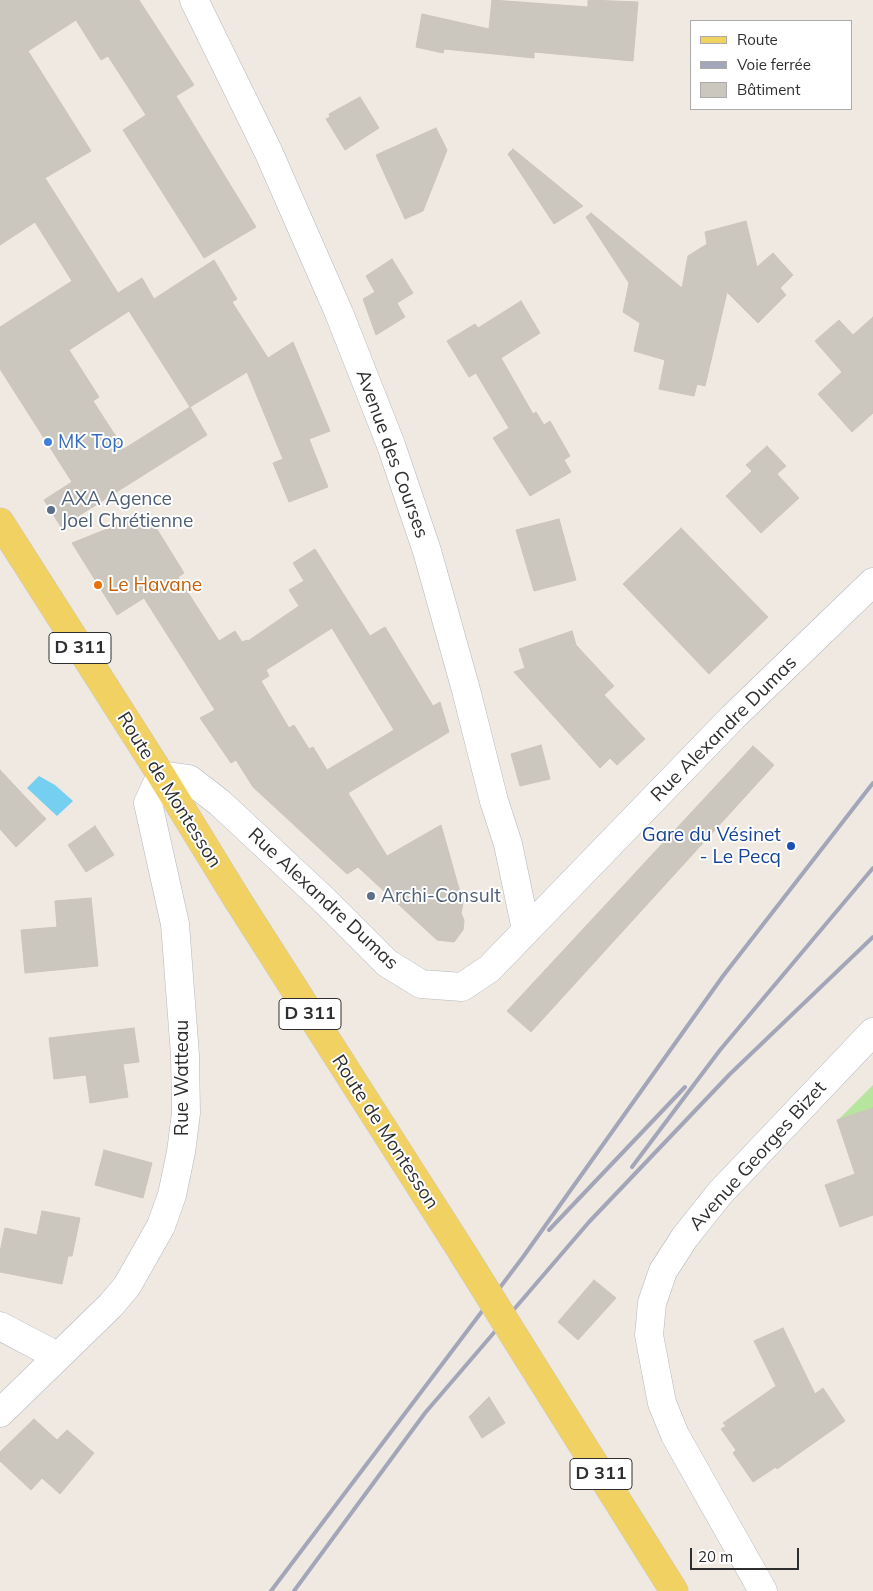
<!DOCTYPE html>
<meta charset="utf-8">
<style>
body{margin:0}
#map{position:relative;width:873px;height:1591px;overflow:hidden;background:#efe9e1;font-family:Mulish,sans-serif}
canvas{display:block}
.legend{position:absolute;left:690px;top:20px;width:162px;height:90px;box-sizing:border-box;background:#fff;border:1px solid #ababab;margin:0;padding:6px 9px;list-style:none;font-size:15px;color:#2e2e2e}
.legend li{display:flex;align-items:center;gap:10px;height:25px}
.legend b{width:25px;border:1px solid #ababab}
.scale{position:absolute;left:690px;top:1548px;width:109px;height:22px;box-sizing:border-box;border:2px solid #2e2e2e;border-top:0;padding-left:6px;font-size:15px;line-height:18px;white-space:nowrap;color:#2e2e2e;-webkit-text-stroke:4px #fff;paint-order:stroke}
</style>
<div id="map">
<canvas width="873" height="1591"></canvas>
<ul class="legend">
<li><b style="height:6px;background:#f2d163"></b>Route</li>
<li><b style="height:6px;background:#a3a6b8"></b>Voie ferrée</li>
<li><b style="height:14px;background:#cbc7bf"></b>Bâtiment</li>
</ul>
<div class="scale">20 m</div>
</div>
<script>
const ctx = document.querySelector('canvas').getContext('2d');
ctx.lineJoin = 'round';
function fillPath(path, color) { ctx.fillStyle = color; ctx.fill(path, 'evenodd'); }
const poly = rows => new Path2D(rows.map(r => 'M' + r).join(''));
function stroke(path, color, width, dash) { ctx.strokeStyle = color; ctx.lineWidth = width; ctx.lineCap = dash ? 'butt' : 'round'; ctx.setLineDash(dash || []); ctx.stroke(path); }
function drawText(font, color, halo, rows, align = 'center') {
  ctx.font = font + ' Mulish,sans-serif'; ctx.lineWidth = 4; ctx.setLineDash([]); ctx.textBaseline = 'middle'; ctx.strokeStyle = halo; ctx.fillStyle = color; for (const [text, x, y, turn = 0] of rows) {
    ctx.save(); ctx.translate(x, y); ctx.rotate((+turn || 0) * Math.PI / 180); ctx.textAlign = isNaN(turn) ? turn : align; if (halo) ctx.strokeText(text, 0, 0); ctx.fillText(text, 0, 0); ctx.restore();
  }
}
fillPath(poly([
 [873,1085,873,1108,838,1120]
]), '#b6e59e');
fillPath(poly([
 [39,776,55,785,73,801,57,816,27,788]
]), '#75cff0');
const building = poly([
 [0,0,139,0,194,85,176,96,256,227,204,258,123,130,146,115,108,56,101,60,76,20,28,51,91,151,45,178,118,293,142,278,154,299,214,260,237,299,232,302,268,358,293,342,330,431,309,439,328,487,289,502,273,463,283,459,247,372,190,407,207,435,61,527,44,500,72,482,0,369,0,327,72,281,35,222,0,245,0,0],
 [129,311,190,407,124,449,93,401,99,397,69,350,129,311],
 [492,0,588,7,588,0,638,2,633,61,534,52,534,58,444,49,443,53,416,47,422,14,489,29,492,0],
 [360,97,379,128,345,150,326,119,330,117,329,114,360,97],
 [436,128,447,150,423,211,405,219,376,155,436,128],
 [513,149,583,206,554,224,508,154,513,149],
 [591,213,682,288,688,256,707,244,705,232,746,221,757,267,773,253,793,275,780,288,786,295,758,323,727,292,705,386,697,384,694,396,659,389,665,360,634,351,640,323,623,312,629,283,586,217,591,213],
 [392,259,413,293,397,303,405,317,376,335,363,299,375,292,366,276,392,259],
 [521,301,540,333,501,358,533,414,536,412,544,425,550,421,570,456,564,460,571,472,530,496,493,438,509,428,476,373,469,377,447,341,475,324,478,328,521,301],
 [873,317,873,413,852,432,818,394,842,372,815,341,839,320,853,335,873,317],
 [767,446,786,466,777,474,799,498,761,533,726,496,752,471,746,465,767,446],
 [147,513,184,573,178,577,219,641,235,631,242,642,247,640,248,641,299,606,289,590,304,581,293,563,315,549,370,636,385,627,433,706,440,702,449,732,348,793,387,856,441,825,463,903,461,913,464,920,463,930,454,942,437,940,358,867,347,874,253,787,236,760,231,763,200,718,215,710,144,598,117,615,72,543,147,513],
 [332,628,394,730,327,770,313,747,309,749,294,725,289,728,261,681,269,676,266,670,332,628],
 [559,519,576,580,534,591,516,530,559,519],
 [681,528,768,617,709,674,623,584,681,528],
 [572,631,576,645,614,686,604,695,645,739,617,765,610,758,600,768,514,672,525,668,519,649,572,631],
 [541,745,550,779,520,786,511,754,541,745],
 [753,746,774,765,531,1032,507,1011,753,746],
 [0,770,46,819,16,847,0,829,0,770],
 [95,826,114,855,86,872,68,845,95,826],
 [91,898,98,966,25,973,21,930,57,927,55,901,91,898],
 [134,1028,139,1062,123,1064,128,1097,90,1103,86,1075,54,1079,49,1038,134,1028],
 [873,1108,873,1215,840,1227,825,1185,855,1174,837,1120,873,1108],
 [104,1150,152,1163,143,1198,95,1185,104,1150],
 [42,1211,80,1218,72,1256,68,1256,62,1284,0,1272,0,1252,5,1228,37,1235,42,1211],
 [594,1280,616,1298,578,1340,558,1322,594,1280],
 [783,1328,815,1394,823,1388,845,1421,777,1469,776,1467,753,1482,733,1453,736,1450,721,1429,726,1426,723,1423,776,1386,754,1341,783,1328],
 [489,1397,505,1423,482,1438,469,1417,489,1397],
 [34,1419,57,1440,67,1430,94,1453,60,1494,42,1478,31,1490,0,1461,0,1452,34,1419]
]);
fillPath(building, '#cbc7bf');
stroke(building, '#cbc5ba', 1);
const minor = poly([
 [194,0,268,151,339,313,391,445,427,551,466,690,494,801,508,844,526,930],
 [0,1326,57,1356],
 [0,1413,111,1305,127,1286,161,1226,172,1195,181,1152,186,1113,185,1055,175,924,148,803,161,775,189,779,220,803,324,900,387,963,421,984,462,987,489,969,733,717,873,582],
 [763,1591,675,1435,662,1403,649,1335,652,1303,663,1271,685,1237,720,1193,873,1032]
]);
const primary = poly([
 [0,522,161,775,237,899,462,1252],
 [528,1358,674,1591]
]);
stroke(minor, '#b4b7c1', 29);
stroke(primary, '#c9c9c9', 29);
stroke(minor, '#fff', 28);
stroke(primary, '#f2d163', 28);
stroke(poly([
 [632,1167,720,1050,873,868],
 [549,1230,685,1087],
 [271,1591,523,1257,723,976,873,783],
 [294,1591,425,1413,589,1222,730,1074,873,937]
]), '#a3a6b8', 4);
const primaryBridge = poly([
 [462,1252,528,1358]
]);
stroke(primaryBridge, '#c9c9c9', 29, []);
stroke(primaryBridge, '#f2d163', 28);
for (const [x, y, r, color] of [
 [48,442,5,"#3f7fe0"],
 [51,510,5,"#5c6f8a"],
 [98,585,5,"#e8710a"],
 [791,846,5,"#1a4fb4"],
 [371,896,5,"#5c6f8a"]
]) { const dot = new Path2D(); dot.arc(x, y, r, 0, 2 * Math.PI); ctx.fillStyle = color; ctx.fill(dot); stroke(dot, '#fff', 2); }
for (const [x, y, w] of [
 [80,648,62],
 [310,1014,62],
 [601,1474,62]
]) { const box = new Path2D(); box.roundRect(x - w / 2, y - 15.5, w, 31, 4); ctx.fillStyle = '#fff'; ctx.fill(box); stroke(box, '#2e2e2e', 1); }
drawText('bold 18px', '#2e2e2e', null, [
 ["D 311",80,648],
 ["D 311",310,1014],
 ["D 311",601,1474]
]);
drawText('19px', '#366cbe', '#fff', [
 ["MK Top",58,442]
], 'left');
drawText('19px', '#2e2e2e', '#fff', [
 ["Avenue des Courses",392,454,70],
 ["Rue Alexandre Dumas",724,729,-45],
 ["Route de Montesson",169,790,58],
 ["Rue Alexandre Dumas",323,899,43],
 ["Rue Watteau",182,1078,-90],
 ["Route de Montesson",385,1132,57],
 ["Avenue Georges Bizet",758,1156,-48]
]);
drawText('19px', '#4e5e75', '#fff', [
 ["AXA Agence",61,499],
 ["Joel Chrétienne",61,521],
 ["Archi-Consult",381,896]
], 'left');
drawText('19px', '#c56008', '#fff', [
 ["Le Havane",108,585]
], 'left');
drawText('19px', '#164399', '#fff', [
 ["Gare du Vésinet",781,835],
 ["- Le Pecq",781,857]
], 'right');
</script>
